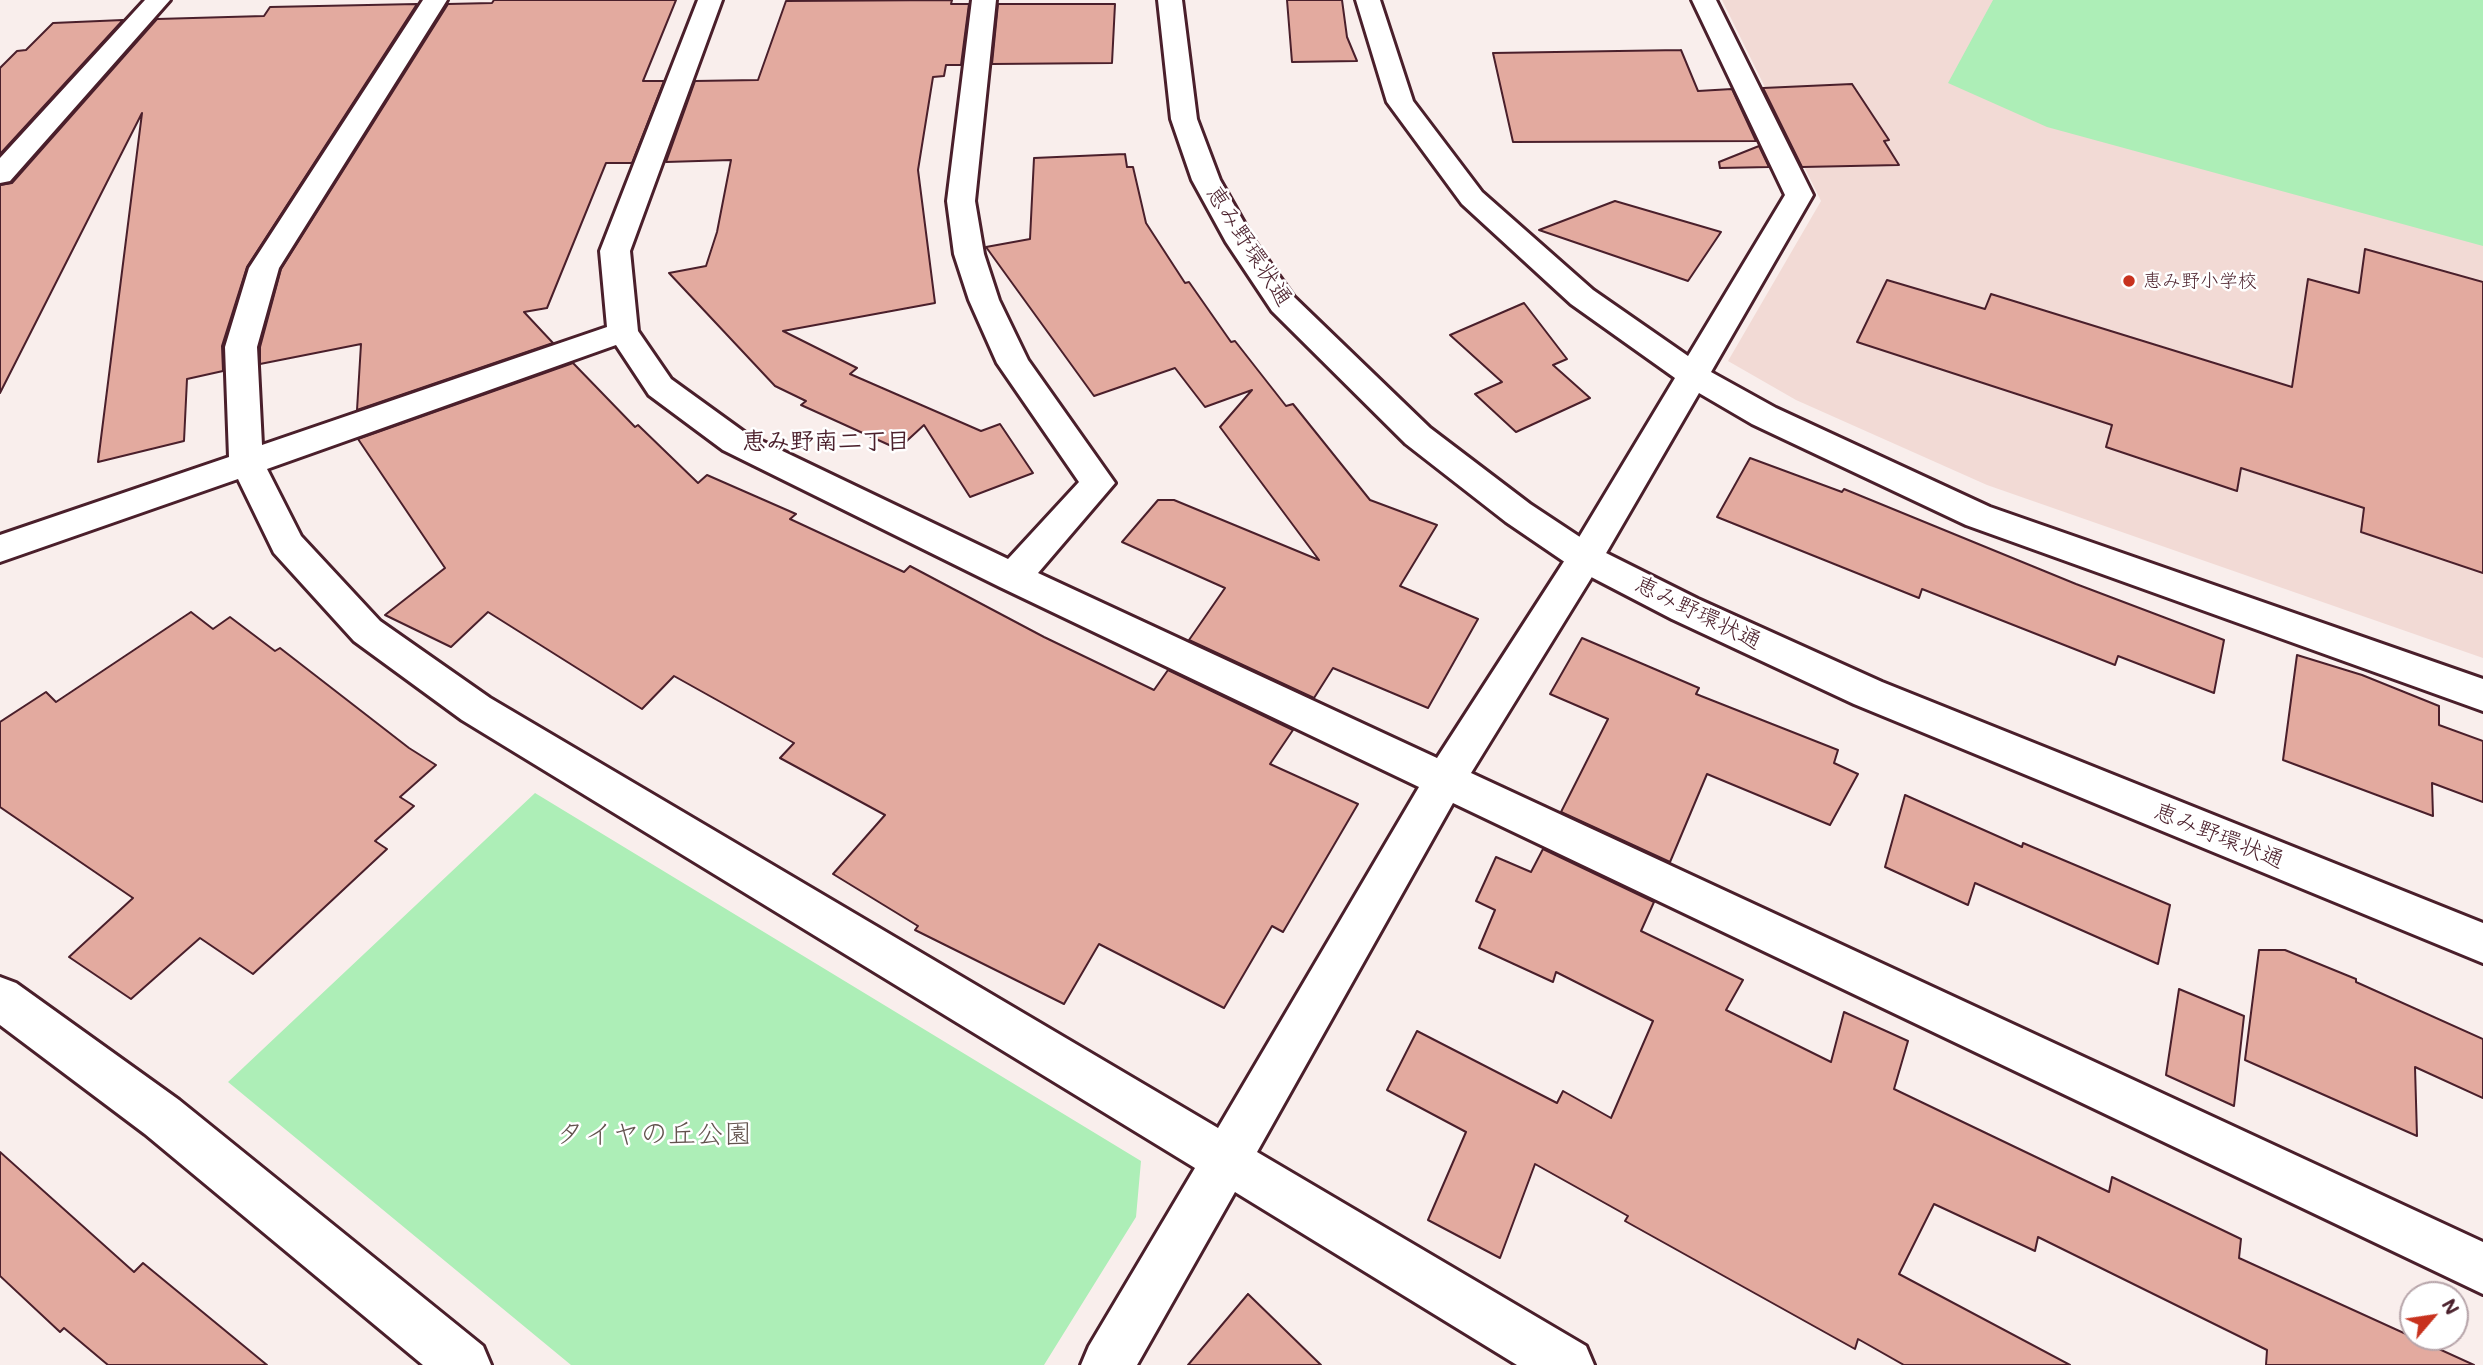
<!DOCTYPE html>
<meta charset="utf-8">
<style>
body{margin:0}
#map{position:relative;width:2483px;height:1365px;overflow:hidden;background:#f9eeec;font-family:Mali,sans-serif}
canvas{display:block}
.north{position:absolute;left:2399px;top:1281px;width:70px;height:70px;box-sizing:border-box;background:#fff;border:2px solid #b7a5aa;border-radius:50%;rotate:61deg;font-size:19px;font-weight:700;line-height:28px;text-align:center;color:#4a1f2b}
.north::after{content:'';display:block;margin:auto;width:24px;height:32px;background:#c8321e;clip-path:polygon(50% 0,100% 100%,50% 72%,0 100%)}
</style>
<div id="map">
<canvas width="2483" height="1365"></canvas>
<div class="north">N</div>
</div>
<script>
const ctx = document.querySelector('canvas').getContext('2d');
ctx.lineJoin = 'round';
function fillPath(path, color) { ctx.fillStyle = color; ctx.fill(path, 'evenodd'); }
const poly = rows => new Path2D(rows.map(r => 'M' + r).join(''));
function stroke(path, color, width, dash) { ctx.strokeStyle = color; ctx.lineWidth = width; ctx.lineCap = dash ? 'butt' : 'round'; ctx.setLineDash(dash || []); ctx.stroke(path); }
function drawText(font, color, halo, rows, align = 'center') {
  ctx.font = font + ' Mali,"Klee One",sans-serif'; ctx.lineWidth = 5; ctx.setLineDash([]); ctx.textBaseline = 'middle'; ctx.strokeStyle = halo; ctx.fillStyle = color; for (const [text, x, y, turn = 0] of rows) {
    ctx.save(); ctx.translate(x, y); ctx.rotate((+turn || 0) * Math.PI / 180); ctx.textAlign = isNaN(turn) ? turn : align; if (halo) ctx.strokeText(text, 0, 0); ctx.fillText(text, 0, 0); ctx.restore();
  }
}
fillPath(poly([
 [1722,0,2483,0,2483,658,1987,485,1796,400,1728,361,1821,201]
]), '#f2dad5');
fillPath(poly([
 [1993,0,2483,0,2483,246,2047,127,1948,83],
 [535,793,1141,1161,1136,1217,1044,1365,571,1365,228,1082]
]), '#adeeb7');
const building = poly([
 [494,0,676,0,643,81,664,81,632,163,606,163,547,308,524,312,553,343,357,410,361,344,260,364,260,347,281,269,448,4,492,3,494,0],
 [952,0,951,4,969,4,961,65,946,65,944,76,933,77,918,170,935,303,783,331,857,368,850,374,981,431,1000,424,1033,473,970,497,924,425,898,449,801,405,806,401,775,386,669,273,706,266,717,232,731,160,666,162,695,81,758,80,786,1,952,0],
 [1287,0,1342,0,1347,37,1357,61,1292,62,1287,0],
 [417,4,247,267,222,346,223,371,187,379,184,441,98,462,142,113,0,393,0,185,12,183,157,19,264,16,270,7,417,4],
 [998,4,1115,4,1112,63,992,64,998,4],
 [123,20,0,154,0,68,17,51,26,50,53,23,123,20],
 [1681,50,1698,91,1732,89,1756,141,1513,142,1493,53,1681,50],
 [1852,84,1889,140,1884,141,1899,165,1802,167,1763,88,1852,84],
 [1759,146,1769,167,1720,168,1719,162,1759,146],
 [1125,154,1127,167,1133,167,1146,223,1185,283,1189,282,1231,342,1235,341,1286,406,1293,404,1370,500,1437,525,1400,586,1478,619,1428,708,1333,668,1314,698,1189,640,1225,588,1122,542,1158,500,1174,500,1319,560,1220,427,1252,390,1205,407,1175,368,1094,396,986,247,1030,239,1034,158,1125,154],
 [1615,201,1721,232,1688,281,1539,230,1615,201],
 [2365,249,2483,282,2483,573,2361,532,2364,508,2241,468,2237,491,2106,447,2112,425,1857,342,1887,280,1985,309,1991,294,2292,387,2308,279,2359,293,2365,249],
 [1524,303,1567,359,1553,365,1590,398,1516,432,1475,394,1502,382,1450,335,1524,303],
 [573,363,635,427,638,425,698,483,707,475,796,514,790,519,904,572,910,566,1044,637,1154,690,1168,670,1293,730,1270,764,1358,804,1283,932,1272,926,1224,1008,1099,944,1064,1004,915,930,918,926,833,874,885,815,780,758,794,743,674,676,642,709,488,612,451,647,385,615,445,568,358,439,573,363],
 [1750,458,1842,492,1844,489,2076,584,2224,640,2214,693,2118,656,2115,665,1922,589,1919,598,1717,517,1750,458],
 [191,612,213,629,230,617,275,651,280,648,409,748,436,765,400,797,414,806,375,841,387,849,253,974,200,938,131,999,69,957,133,898,0,807,0,722,46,692,56,702,191,612],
 [1582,638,1699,688,1696,694,1838,750,1834,763,1858,774,1830,825,1707,774,1670,862,1561,812,1608,719,1550,694,1582,638],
 [2297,655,2362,675,2439,706,2439,725,2483,741,2483,802,2432,783,2433,816,2283,760,2297,655],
 [1905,795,2022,847,2023,843,2170,905,2158,964,1975,883,1968,905,1885,867,1905,795],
 [1543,849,1654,902,1641,931,1743,980,1726,1010,1831,1062,1844,1012,1908,1041,1894,1089,2109,1192,2112,1177,2241,1239,2239,1258,2474,1365,2266,1365,2267,1350,2038,1237,2035,1251,1934,1204,1899,1274,2070,1365,1904,1365,1858,1339,1855,1349,1625,1221,1628,1216,1535,1164,1500,1258,1428,1220,1466,1132,1387,1090,1417,1031,1557,1103,1563,1091,1611,1118,1653,1021,1556,972,1553,982,1479,948,1495,910,1476,901,1496,857,1531,872,1543,849],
 [2259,950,2285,950,2356,979,2356,982,2483,1039,2483,1098,2415,1067,2417,1136,2245,1060,2259,950],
 [2179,989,2244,1016,2234,1106,2166,1075,2179,989],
 [0,1152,134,1272,143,1263,267,1365,108,1365,64,1328,60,1332,0,1276,0,1152],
 [1248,1294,1321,1365,1188,1365,1248,1294]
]);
fillPath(building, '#e3aa9f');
stroke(building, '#4a1f2b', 2);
const minor = poly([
 [145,0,170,0,10,181,0,183,0,158,145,0],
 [423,0,447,0,279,268,257,347,262,445,607,327,600,251,698,0,722,0,630,251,638,331,671,379,747,434,1008,559,1079,482,997,363,969,300,954,254,947,201,972,0,996,0,975,201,984,254,999,300,1028,360,1115,483,1038,573,1437,758,1572,549,1675,378,1571,304,1462,204,1387,102,1356,0,1380,0,1413,101,1482,192,1593,290,1688,356,1785,195,1692,0,1716,0,1813,195,1711,372,1776,408,1990,507,2483,679,2483,711,1966,525,1752,424,1699,393,1598,567,1471,773,2483,1242,2483,1294,1453,803,1257,1152,1586,1346,1594,1365,1517,1365,1235,1192,1137,1365,1081,1365,1089,1346,1195,1168,462,720,354,641,274,553,238,479,0,562,0,535,229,457,225,347,249,268,423,0],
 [616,345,649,395,723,450,1000,587,1419,787,1218,1128,490,698,380,621,301,536,267,469,616,345],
 [0,977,16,983,179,1100,483,1346,491,1365,423,1365,145,1134,0,1025,0,977]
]);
const tertiary = poly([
 [1158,0,1182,0,1197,119,1220,180,1255,242,1294,297,1430,428,1530,504,1598,549,1698,599,1882,682,2483,923,2483,963,1854,704,1672,619,1572,567,1506,522,1406,444,1272,311,1226,242,1192,180,1171,119,1158,0]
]);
stroke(minor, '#4a1f2b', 6);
stroke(tertiary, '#4a1f2b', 6);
fillPath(minor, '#fff');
fillPath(tertiary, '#fff');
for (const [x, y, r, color] of [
 [2129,281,7,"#c8321e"]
]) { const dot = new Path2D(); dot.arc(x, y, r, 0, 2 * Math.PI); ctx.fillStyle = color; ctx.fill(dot); stroke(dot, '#fff', 2.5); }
drawText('19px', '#4a1f2b', '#fff', [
 ["恵み野小学校",2143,281]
], 'left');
drawText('23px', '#4a1f2b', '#fff', [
 ["恵み野環状通",1249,246,57],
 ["恵み野環状通",1698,613,26],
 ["恵み野環状通",2219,836,22]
]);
drawText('bold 24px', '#4a1f2b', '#fff', [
 ["恵み野南二丁目",826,442]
]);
drawText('28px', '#63534e', '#fff', [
 ["タイヤの丘公園",654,1134]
]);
</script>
